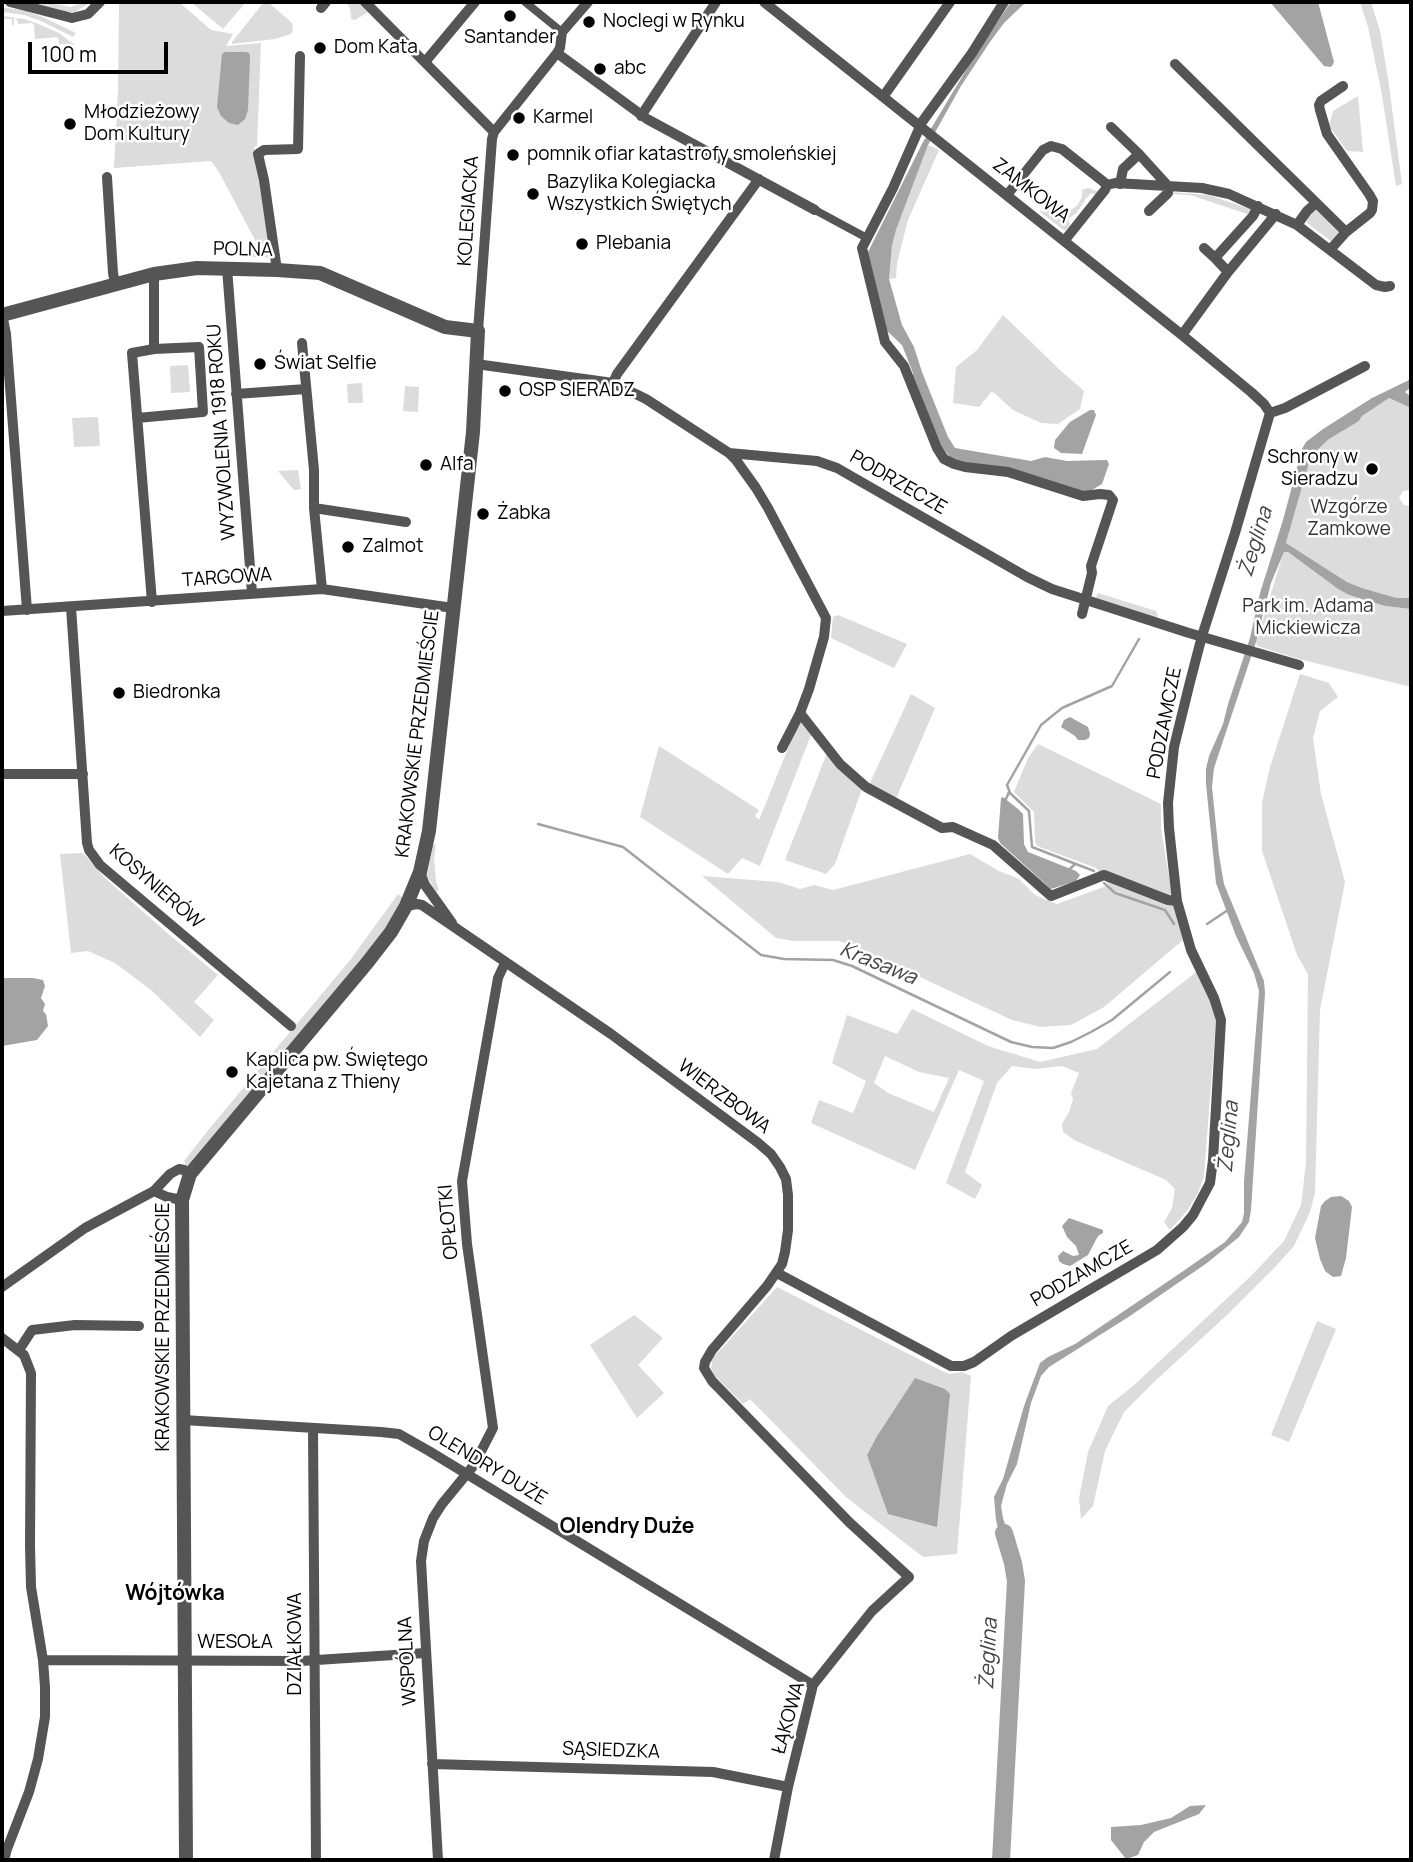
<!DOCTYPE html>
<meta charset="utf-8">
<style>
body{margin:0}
#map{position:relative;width:1413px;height:1862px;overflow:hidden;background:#fff;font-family:Manrope,sans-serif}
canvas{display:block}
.frame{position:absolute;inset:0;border:4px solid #000;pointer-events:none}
.scale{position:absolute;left:28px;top:42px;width:140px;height:32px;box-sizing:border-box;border:4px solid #000;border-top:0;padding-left:9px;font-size:21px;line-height:24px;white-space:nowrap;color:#000;-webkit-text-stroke:5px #fff;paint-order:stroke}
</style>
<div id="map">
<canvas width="1413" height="1862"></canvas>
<div class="frame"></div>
<div class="scale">100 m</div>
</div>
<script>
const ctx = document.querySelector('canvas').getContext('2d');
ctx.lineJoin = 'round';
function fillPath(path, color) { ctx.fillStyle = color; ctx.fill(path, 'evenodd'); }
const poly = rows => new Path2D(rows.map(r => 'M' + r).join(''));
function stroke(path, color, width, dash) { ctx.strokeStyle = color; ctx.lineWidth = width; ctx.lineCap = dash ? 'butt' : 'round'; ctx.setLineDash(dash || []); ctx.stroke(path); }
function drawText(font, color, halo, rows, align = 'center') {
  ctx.font = font + ' Manrope,sans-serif'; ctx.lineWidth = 5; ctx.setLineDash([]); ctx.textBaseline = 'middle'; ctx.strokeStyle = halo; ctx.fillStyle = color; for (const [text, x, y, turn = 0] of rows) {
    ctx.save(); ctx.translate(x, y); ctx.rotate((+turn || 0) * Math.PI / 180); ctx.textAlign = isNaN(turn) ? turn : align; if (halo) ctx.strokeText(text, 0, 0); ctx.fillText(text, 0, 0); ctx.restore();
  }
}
fillPath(poly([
 [33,2,48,2,71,7,83,2,91,2,75,12,67,12],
 [122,2,179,2,211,30,233,34,226,46,261,43,257,146,254,147,275,258,250,257,256,242,219,172,211,161,114,168,118,90,119,3],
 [191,2,246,2,223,29],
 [264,2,268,2,292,23,293,30,291,34,275,39,232,44,232,42],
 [346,2,359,2,368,12,355,20,351,19,350,8],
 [1360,2,1371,2,1380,31,1388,78,1402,184,1396,186,1382,95,1368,27],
 [2,7,25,11,43,17,76,33,73,37,41,21,24,15,2,12],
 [2,16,24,19,36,23,59,33,75,45,59,44,58,37,35,39,34,24,31,23,18,24,17,19,14,18,14,25,12,25,12,19,2,19],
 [1358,96,1363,152,1347,151,1329,126,1333,111],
 [928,145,939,150,908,220,897,263,896,278,889,279,892,244,896,230],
 [1088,188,1097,191,1101,190,1095,198,1093,193,1090,194,1084,201,1085,202,1082,204,1082,206,1080,207,1080,209,1077,210,1078,212,1068,219,1070,225,1065,231,1040,212,1041,210,1044,212,1047,209,1050,211,1050,215,1063,215,1077,206,1082,197,1082,190],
 [1171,192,1209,195,1253,210,1250,215,1190,195,1171,194],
 [1316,210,1340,231,1332,242,1307,223,1308,217],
 [1003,315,1060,370,1084,391,1080,409,1058,424,1041,423,1013,410,992,391,979,407,953,403,956,367,977,350],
 [188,365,190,392,171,393,170,366],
 [362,383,363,403,348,403,347,384],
 [405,386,419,387,418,412,403,411],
 [1389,398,1411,408,1411,490,1403,491,1399,498,1404,505,1411,506,1411,598,1397,598,1362,588,1347,582,1286,543,1310,459,1316,451,1331,437,1359,421,1362,416],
 [98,417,100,446,74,447,72,418],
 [298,470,301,489,294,490,278,471],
 [1284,551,1288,552,1338,589,1349,595,1385,606,1411,609,1411,687,1299,659,1257,646,1256,642],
 [1098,593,1156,611,1158,616,1155,618,1097,600,1096,597],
 [838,615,907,644,894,668,831,638,833,617],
 [1300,674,1329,683,1338,697,1320,711,1313,738,1321,794,1345,882,1320,1010,1315,1193,1310,1212,1294,1246,1276,1266,1226,1316,1153,1383,1124,1412,1105,1451,1093,1506,1081,1519,1079,1498,1088,1452,1108,1406,1133,1386,1251,1276,1284,1241,1301,1205,1306,1163,1308,974,1297,955,1262,851,1262,803,1270,767],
 [911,694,935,708,895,801,869,785],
 [800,719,811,735,760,866,742,858,728,874,640,817,659,746,759,810,755,816,759,820],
 [1038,744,1161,804,1161,828,1173,901,1183,940,1104,1007,1071,1025,1041,1027,1012,1020,851,945,839,941,793,941,776,938,702,876,778,882,800,889,814,885,833,890,970,854,999,871,1019,879,1035,895,1057,904,1109,885,1096,868,1037,846,1035,842,1034,812,1014,792,1028,758],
 [827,753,862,789,835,864,826,874,785,860],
 [436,844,434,858,436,881,439,890,436,892,427,876,433,845],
 [83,853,105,878,166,932,218,975,194,1002,214,1020,200,1037,151,990,115,963,88,951,71,953,60,854],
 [398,894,403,898,396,913,373,946,189,1165,186,1166,184,1161,214,1123,351,959],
 [1204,966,1216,1019,1204,1177,1197,1195,1187,1211,1170,1230,1164,1222,1172,1208,1175,1189,1166,1180,1074,1140,1063,1132,1062,1124,1069,1112,1073,1099,1071,1093,1079,1073,1062,1066,1035,1069,1012,1066,997,1083,965,1172,982,1185,975,1199,946,1183,984,1081,959,1070,915,1170,811,1123,819,1100,853,1113,866,1081,832,1063,847,1015,897,1034,912,1009,988,1046,1040,1062,1097,1049],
 [885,1056,919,1072,949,1078,934,1112,888,1093,874,1083],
 [777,1287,944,1372,950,1374,962,1372,971,1376,957,1554,923,1557,846,1497,750,1399,743,1404,714,1375,711,1368,713,1358],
 [915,1379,949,1394,944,1444,867,1455,877,1436],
 [634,1315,663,1338,638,1365,664,1393,637,1418,590,1345],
 [1317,1321,1336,1329,1289,1442,1271,1435]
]), '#dcdcdc');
fillPath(poly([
 [1011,2,1026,2,1004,23,990,42,961,86,928,145,896,230,892,245,889,279,902,325,914,347,922,372,948,437,955,448,1031,461,1045,457,1067,461,1107,460,1109,464,1102,484,1087,493,960,462,950,457,942,447,912,378,913,373,902,345,886,330,867,254,923,142,975,55],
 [1270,2,1318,2,1334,62,1332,66,1330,67,1324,66],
 [225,52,246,52,249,53,250,56,248,110,245,119,238,125,229,123,221,116,217,107,222,54],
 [1411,379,1411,387,1405,392,1411,397,1411,408,1389,398,1362,416,1359,421,1329,439,1316,451,1310,459,1286,543,1347,582,1362,588,1397,598,1411,598,1411,609,1385,606,1349,595,1338,589,1288,552,1284,552,1271,583,1256,642,1214,768,1212,787,1219,855,1224,884,1264,981,1265,993,1251,1210,1249,1222,1239,1237,1207,1263,1130,1316,1049,1367,1041,1376,1031,1403,1017,1464,1007,1484,1001,1506,1003,1518,1015,1554,1005,1556,996,1520,994,1497,1003,1479,1024,1406,1040,1363,1048,1357,1075,1344,1176,1276,1225,1242,1242,1222,1244,1213,1244,1181,1259,991,1254,973,1236,936,1216,883,1206,784,1206,769,1209,756,1223,724,1228,704,1250,638,1260,593,1283,520,1302,449,1306,442,1323,429,1372,398],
 [1090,410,1094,410,1096,415,1082,454,1061,453,1054,448,1055,440,1070,422],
 [1070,717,1088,727,1090,734,1089,738,1085,740,1078,740,1075,736,1061,727,1064,720],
 [1003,797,1018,809,1023,814,1024,844,1028,852,1076,871,1080,875,1076,881,1051,889,1000,843,998,838,1001,798],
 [2,978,33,978,43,980,45,986,41,998,45,1004,43,1011,46,1014,48,1026,37,1040,2,1046],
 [1341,1196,1349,1201,1352,1207,1346,1258,1341,1276,1333,1277,1325,1271,1320,1259,1315,1238,1321,1206,1325,1201,1331,1197],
 [1069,1218,1103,1230,1103,1233,1098,1236,1088,1255,1070,1266,1063,1264,1059,1261,1058,1256,1063,1251,1073,1256,1079,1255,1076,1246,1067,1237,1062,1226],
 [915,1378,945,1389,950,1394,937,1527,888,1514,867,1455,877,1436],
 [1206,1805,1199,1814,1154,1832,1144,1842,1138,1855,1126,1859,1111,1840,1111,1827,1141,1825,1171,1818,1190,1806]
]), '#a3a3a3');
stroke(poly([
 [1006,799,1009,792],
 [538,824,623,847,761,955,784,959,833,960,852,966,1011,1042,1032,1047,1053,1048,1071,1042,1091,1032,1112,1020,1170,972],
 [1070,869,1075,864],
 [1094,871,1032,847,1029,811,1010,793,1007,785,1041,725,1062,708,1112,686,1139,639],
 [1104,883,1115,893,1165,910,1174,924],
 [1207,924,1228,910]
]), '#a3a3a3', 2.5);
stroke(poly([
 [1001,1860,1016,1581,1013,1563,1004,1533]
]), '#a3a3a3', 18);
stroke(poly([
 [525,2,562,32],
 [815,210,867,238]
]), '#555', 8);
stroke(poly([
 [10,2,72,18,88,14,100,2],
 [365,2,494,132],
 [764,2,1182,335,1251,392,1264,404,1270,413],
 [1004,2,972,53,922,122,893,188,862,248,885,342,904,366,937,448,944,459,954,464,965,467,1008,472,1083,496,1100,494,1109,495,1113,500,1091,566,1092,573,1082,614],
 [321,8,326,2],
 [557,53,647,119,815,210],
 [425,62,475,2],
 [1175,64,1346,232,1330,250],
 [1343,86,1321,101,1319,105,1320,110,1327,134,1369,194,1373,201,1372,210,1370,213,1346,232],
 [883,97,950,2],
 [641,116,716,2],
 [1111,127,1139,154,1168,186,1168,193,1149,211],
 [107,177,113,273,115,283],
 [1120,184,1123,169,1139,154],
 [1107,185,1115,183,1202,188,1229,194,1297,225,1376,285,1385,287,1390,286],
 [1007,195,1043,150,1051,146,1062,149,1105,183,1107,185,1105,190,1065,240],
 [1258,206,1253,216,1215,258,1228,272,1276,214],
 [1297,225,1307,211,1316,203],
 [1204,248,1215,258],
 [227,268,252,593],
 [277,270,264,180,258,154,264,150,298,149,300,56],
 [2,314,6,334,27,610],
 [478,331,492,139,494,132,557,53,560,48,562,32,588,2],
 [1182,335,1228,272],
 [302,343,314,470,314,508,322,589],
 [476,364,613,383,646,399,729,453,817,461,837,468,1027,577,1052,589,1189,633,1299,665],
 [613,383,617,374,759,179],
 [236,394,306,389],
 [1270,413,1285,408,1365,366],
 [137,418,203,412,199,347,154,349],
 [729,453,736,460,756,488,768,508,826,618,824,637,809,689,800,713,782,748],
 [314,508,406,522],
 [152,602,132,353,154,349,154,274],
 [71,607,87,843,89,850,100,865,291,1026],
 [2,611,322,589,453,608],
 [800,713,840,764,866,787,942,828,953,827,993,845,1051,896,1104,875,1168,900,1177,901],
 [2,774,83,774],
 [420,872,425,885,452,923],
 [406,906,417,904,422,905,611,1034,757,1142,771,1154,780,1167,786,1179,788,1195,788,1230,785,1252,782,1264,767,1286,712,1350,705,1362,704,1368,712,1381,849,1522,909,1577,872,1611,813,1685,788,1787,774,1860],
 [154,1191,167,1197,182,1200],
 [777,1273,951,1366,964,1366,974,1362,1011,1336,1157,1250,1183,1227,1193,1215,1210,1183,1213,1160,1221,1020,1214,998,1191,950,1177,901,1169,828,1168,803,1174,747,1190,682,1202,636,1235,533,1270,413],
 [2,1287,85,1228,154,1191,170,1174,179,1169,184,1170,190,1174],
 [2,1338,24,1355,31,1373,30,1546,31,1587,43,1660,45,1687,45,1717,38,1759,29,1792,7,1849,4,1860],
 [19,1350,32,1330,75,1325,139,1326],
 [183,1420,381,1432,399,1434,429,1451,813,1685],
 [313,1428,316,1860],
 [43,1660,301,1661,425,1653],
 [432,1764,713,1772,788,1787],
 [438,1860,421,1561,424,1541,433,1518,442,1504,474,1465,493,1428,467,1244,462,1181,498,978,505,963]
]), '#555', 10);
stroke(poly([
 [2,315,154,274,197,268,277,270,320,273,445,327,478,331,473,432,429,831,420,872,406,906,391,932,367,963,190,1174,182,1200,186,1860]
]), '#555', 14);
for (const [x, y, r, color] of [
 [510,16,7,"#000"],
 [589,22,7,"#000"],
 [320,48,7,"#000"],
 [600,69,7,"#000"],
 [519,118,7,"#000"],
 [70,124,7,"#000"],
 [513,155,7,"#000"],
 [533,194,7,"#000"],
 [582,244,7,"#000"],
 [260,364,7,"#000"],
 [505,391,7,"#000"],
 [426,465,7,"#000"],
 [1372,469,7,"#000"],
 [483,514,7,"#000"],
 [348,547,7,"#000"],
 [119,693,7,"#000"],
 [232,1072,7,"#000"]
]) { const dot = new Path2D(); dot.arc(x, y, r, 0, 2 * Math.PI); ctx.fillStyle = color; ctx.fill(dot); stroke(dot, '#fff', 2.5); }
drawText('19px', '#000', '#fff', [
 ["Noclegi w Rynku",603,22],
 ["Santander",510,38,"center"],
 ["Dom Kata",334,48],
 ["abc",614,69],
 ["Młodzieżowy",84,113],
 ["Dom Kultury",84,135],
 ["Karmel",533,118],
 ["pomnik ofiar katastrofy smoleńskiej",527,155],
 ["Bazylika Kolegiacka",547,183],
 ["Wszystkich Świętych",547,205],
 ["Plebania",596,244],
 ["Świat Selfie",274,364],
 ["OSP SIERADZ",519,391],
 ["Schrony w",1358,458,"right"],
 ["Sieradzu",1358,480,"right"],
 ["Alfa",440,465],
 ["Żabka",497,514],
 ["Zalmot",362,547],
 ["Biedronka",133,693],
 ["Kaplica pw. Świętego",246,1061],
 ["Kajetana z Thieny",246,1083]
], 'left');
drawText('19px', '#000', '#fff', [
 ["ZAMKOWA",1031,191,38],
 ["KOLEGIACKA",469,211,-86],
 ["POLNA",243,250,1],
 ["WYZWOLENIA 1918 ROKU",222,432,-94],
 ["PODRZECZE",898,483,30],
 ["TARGOWA",227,578,-4],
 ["PODZAMCZE",1165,723,-79],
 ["KRAKOWSKIE PRZEDMIEŚCIE",418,734,-83],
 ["KOSYNIERÓW",156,887,41],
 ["WIERZBOWA",724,1097,37],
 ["OPŁOTKI",449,1222,-95],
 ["PODZAMCZE",1082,1274,-30],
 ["KRAKOWSKIE PRZEDMIEŚCIE",164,1327,-90],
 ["OLENDRY DUŻE",487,1466,31],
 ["WESOŁA",235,1643],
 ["DZIAŁKOWA",296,1644,-90],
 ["WSPÓLNA",408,1661,-93],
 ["ŁĄKOWA",789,1718,-74],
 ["SĄSIEDZKA",611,1751,2]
]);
drawText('19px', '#333', '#fff', [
 ["Wzgórze",1349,508],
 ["Zamkowe",1349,530],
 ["Park im. Adama",1308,607],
 ["Mickiewicza",1308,629]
]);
drawText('italic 21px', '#444', '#fff', [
 ["Żeglina",1256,542,-73],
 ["Krasawa",878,964,22],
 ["Żeglina",1229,1137,-85],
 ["Żeglina",989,1654,-87]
]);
drawText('bold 21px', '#000', '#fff', [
 ["Olendry Duże",627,1527],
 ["Wójtówka",175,1594]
]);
</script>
